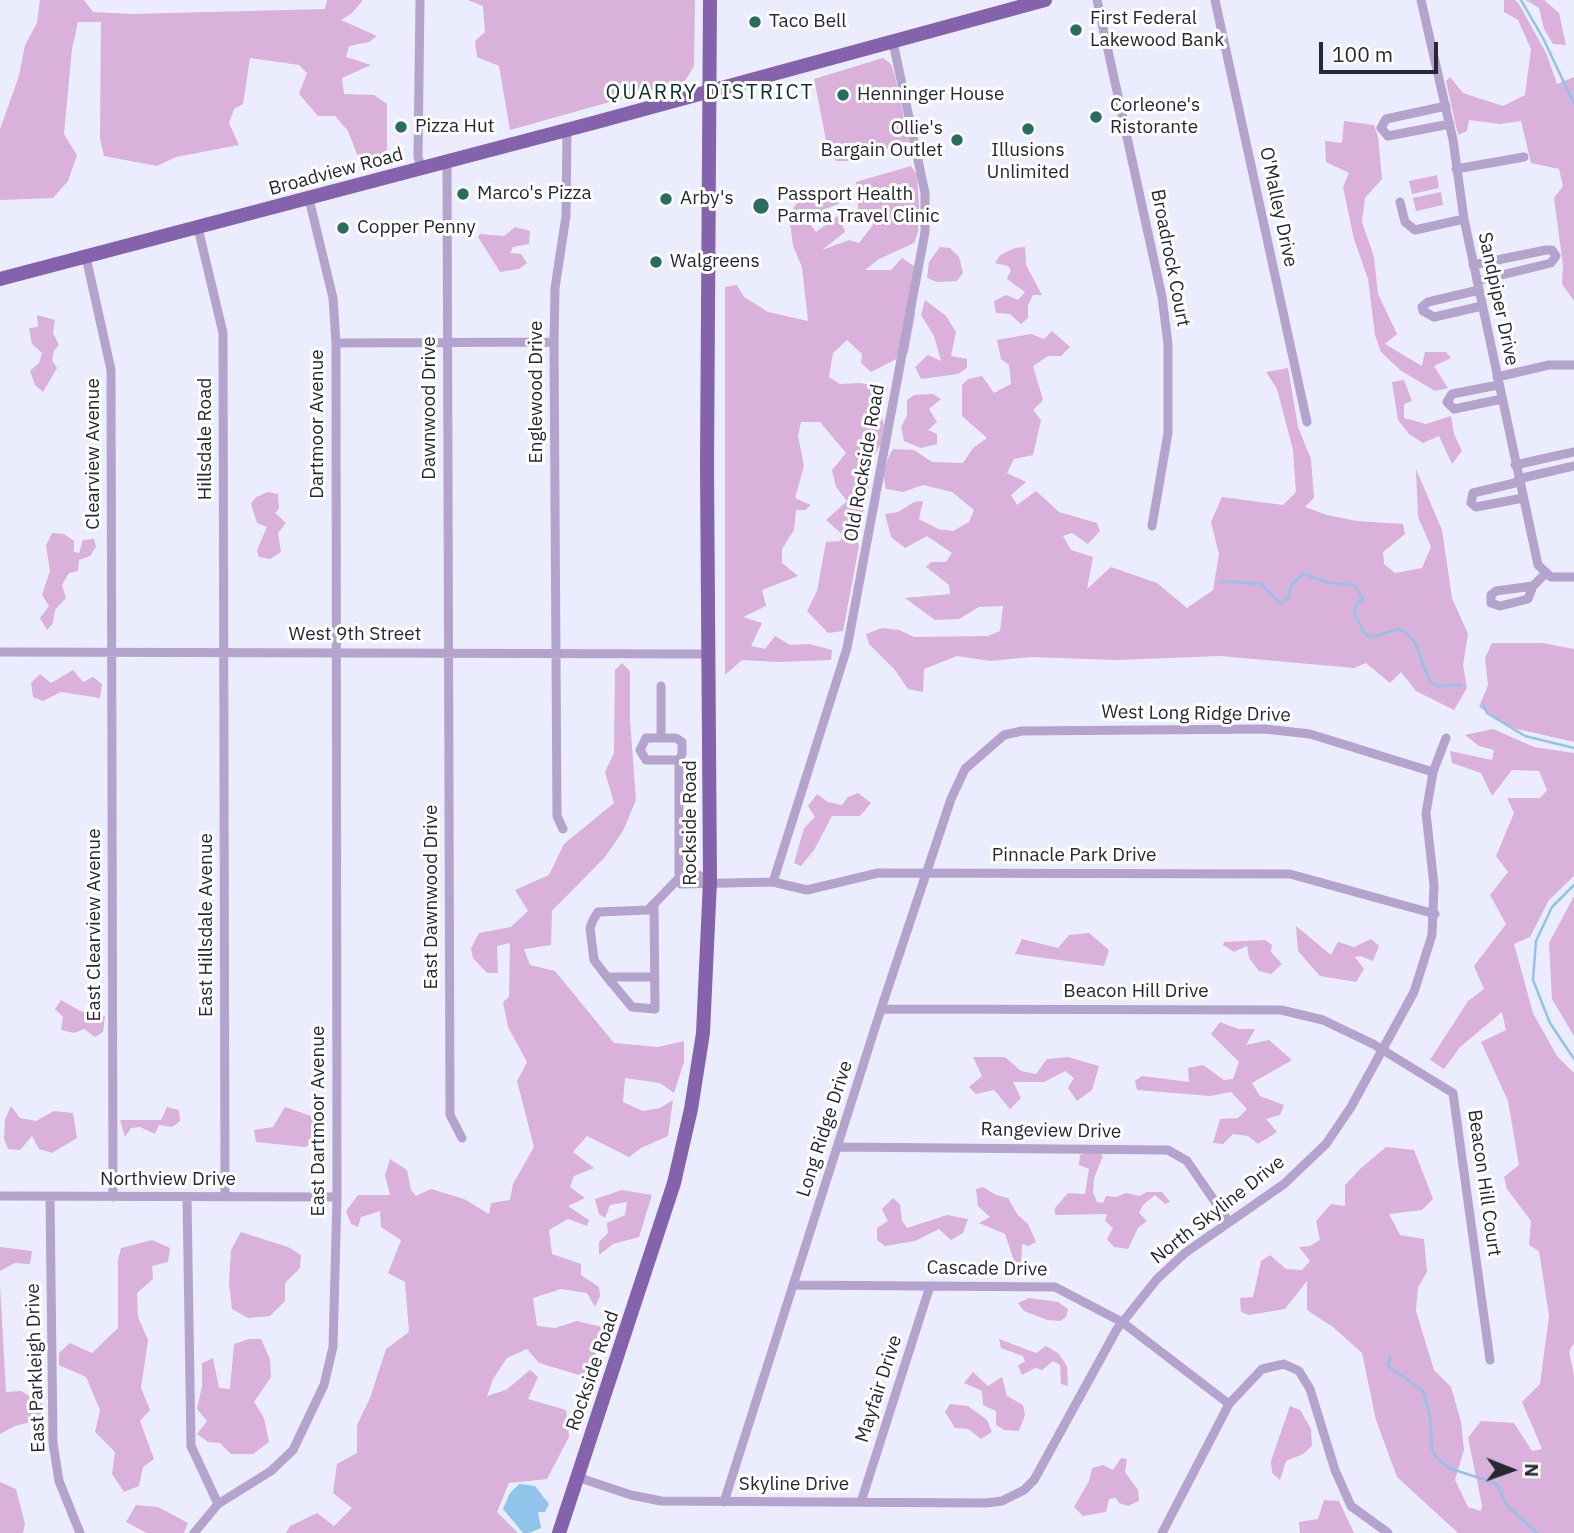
<!DOCTYPE html>
<style>
body{margin:0}
#map{position:relative;width:1574px;height:1533px;overflow:hidden;background:#ebecfd;font-family:"IBM Plex Sans",sans-serif}
canvas{display:block}
.north{position:absolute;left:1476px;top:1435px;width:70px;height:70px;-webkit-text-stroke:5px #fff;paint-order:stroke;rotate:91deg;font-size:19px;font-weight:700;line-height:28px;text-align:center;color:#272832}
.north::after{content:'';display:block;margin:auto;width:24px;height:32px;background:#272832;clip-path:polygon(50% 0,100% 100%,50% 72%,0 100%)}
.scale{position:absolute;left:1319px;top:42px;width:119px;height:32px;box-sizing:border-box;border:4px solid #272832;border-top:0;padding-left:9px;font-size:21px;line-height:24px;white-space:nowrap;color:#272832;-webkit-text-stroke:5px #fff;paint-order:stroke}
</style>
<div id="map">
<canvas width="1574" height="1533"></canvas>
<div class="north">N</div>
<div class="scale">100 m</div>
</div>
<script>
const ctx = document.querySelector('canvas').getContext('2d');
ctx.lineJoin = 'round';
function fillPath(path, color) { ctx.fillStyle = color; ctx.fill(path, 'evenodd'); }
const poly = rows => new Path2D(rows.map(r => 'M' + r).join(''));
function stroke(path, color, width, dash) { ctx.strokeStyle = color; ctx.lineWidth = width; ctx.lineCap = dash ? 'butt' : 'round'; ctx.setLineDash(dash || []); ctx.stroke(path); }
function drawText(font, color, halo, rows, align = 'center') {
  ctx.font = font + ' "IBM Plex Sans",sans-serif'; ctx.lineWidth = 6; ctx.setLineDash([]); ctx.textBaseline = 'middle'; ctx.strokeStyle = halo; ctx.fillStyle = color; for (const [text, x, y, turn = 0] of rows) {
    ctx.save(); ctx.translate(x, y); ctx.rotate((+turn || 0) * Math.PI / 180); ctx.textAlign = isNaN(turn) ? turn : align; if (halo) ctx.strokeText(text, 0, 0); ctx.fillText(text, 0, 0); ctx.restore();
  }
}
fillPath(poly([
 [40,0,84,0,93,12,132,14,325,9,327,0,363,0,352,13,341,20,377,36,369,42,349,46,346,57,371,65,342,78,344,94,374,95,387,104,387,149,382,162,362,167,348,131,335,116,318,116,299,94,307,73,299,65,250,58,243,104,234,109,229,123,239,145,176,157,157,166,104,156,100,138,101,22,78,22,72,49,64,134,77,155,68,181,53,198,0,200,0,129,19,76,25,45,37,23],
 [468,0,695,0,694,66,685,81,510,130,499,66,477,57,475,41,485,32,483,6],
 [1504,0,1515,0,1519,4,1546,53,1557,84,1574,77,1574,301,1562,284,1563,266,1554,198,1563,186,1559,169,1531,163,1521,121,1500,124,1469,120,1467,131,1458,135,1446,81,1450,77,1463,93,1503,106,1525,95,1531,49,1518,20,1504,12],
 [1526,0,1544,0,1559,13,1566,45,1553,44,1544,29,1539,8],
 [883,58,891,64,895,76,909,142,897,142,888,149,872,148,849,161,837,161,829,155,814,79],
 [1344,121,1374,125,1378,136,1382,179,1365,198,1362,222,1374,257,1378,294,1397,334,1385,344,1422,366,1425,352,1446,352,1451,358,1434,366,1448,388,1435,391,1400,370,1381,352,1375,335,1368,279,1354,239,1343,187,1349,173,1326,162,1325,141,1342,143],
 [911,166,917,175,919,205,918,232,914,243,879,259,865,270,891,270,902,258,914,266,915,314,908,353,871,372,861,363,862,354,847,340,833,353,829,377,840,384,860,383,888,388,877,401,884,425,881,444,863,475,869,487,861,522,854,533,859,546,843,631,828,633,807,611,817,591,826,542,841,541,842,534,826,520,847,501,836,487,832,470,846,453,820,422,801,422,798,436,804,466,795,498,811,505,805,510,796,510,794,530,782,549,782,563,798,576,762,590,766,606,743,617,762,623,751,646,765,649,775,636,790,645,809,644,832,650,831,660,778,662,742,660,725,675,725,287,737,285,744,297,768,312,808,321,802,267,793,246,789,215,799,200,838,187,843,202,805,217,816,232,839,215,845,232,822,250,849,240,859,243,873,225,870,212,858,209,856,182],
 [1437,175,1439,188,1412,194,1409,181],
 [1441,192,1443,205,1416,211,1413,198],
 [515,227,530,231,529,244,513,247,510,253,521,254,527,263,519,269,500,272,478,237,480,234,504,236],
 [940,247,950,248,959,257,963,273,957,281,937,282,927,278,929,262],
 [1025,247,1026,265,1042,295,1033,295,1028,305,1028,318,1021,324,1010,314,996,313,994,301,1006,295,1018,300,1025,292,1007,279,1011,270,1008,266,995,263,1000,255,1015,248],
 [925,300,946,316,956,332,951,356,967,359,967,368,958,374,921,379,915,367,928,355,941,361,934,336,921,315],
 [37,315,55,320,53,333,59,345,54,350,52,360,57,368,43,392,35,385,30,371,39,363,42,353,32,344,29,328,38,327],
 [1052,331,1070,347,1061,356,1048,356,1033,366,1043,400,1033,410,1041,420,1033,455,1014,459,1007,473,1026,482,1011,495,1017,505,1036,491,1059,512,1097,523,1100,531,1088,544,1072,533,1063,536,1071,550,1093,557,1087,589,1111,567,1157,583,1187,608,1213,590,1219,554,1211,522,1222,497,1283,505,1296,492,1293,450,1277,389,1266,372,1288,368,1298,427,1311,459,1314,498,1305,507,1327,515,1357,521,1403,524,1405,534,1383,552,1384,564,1395,573,1422,568,1431,547,1418,517,1416,469,1442,530,1452,598,1468,634,1463,665,1467,688,1454,710,1416,691,1401,672,1390,683,1366,663,1354,668,1220,656,1117,660,1031,657,990,661,957,656,924,669,923,692,908,689,895,670,869,644,866,634,882,628,899,630,914,637,988,636,1000,631,1003,606,979,607,959,619,935,620,905,598,950,594,949,585,926,567,931,562,946,562,952,553,927,536,905,548,891,537,885,514,898,512,914,502,923,501,919,519,938,529,953,531,969,522,974,510,952,492,923,485,903,492,886,489,883,475,888,458,893,449,914,450,932,462,963,463,973,448,987,438,962,416,962,385,968,379,982,376,994,393,1011,384,1009,365,1001,359,997,340,1031,334,1044,339],
 [1404,380,1412,401,1404,404,1404,418,1426,424,1451,416,1454,434,1462,451,1452,464,1439,436,1423,443,1409,434,1398,420,1392,382],
 [933,394,941,399,929,409,937,422,928,430,937,434,937,444,921,448,904,441,901,427,907,416,907,400,914,395],
 [268,492,278,494,279,509,275,513,286,523,278,533,281,552,270,559,259,557,257,550,267,527,257,523,251,504,256,497],
 [52,533,64,534,74,541,74,552,79,553,83,540,94,539,96,547,90,556,79,560,78,571,69,573,62,585,66,598,55,610,53,623,47,630,40,618,49,606,42,595,50,571,46,546],
 [1492,643,1542,643,1574,649,1574,742,1513,728,1479,707,1488,685,1485,658],
 [622,663,630,671,630,720,636,800,623,831,605,857,552,911,551,945,524,949,530,965,555,971,614,1043,658,1047,684,1041,684,1062,674,1093,660,1083,625,1078,623,1102,643,1111,660,1108,673,1100,668,1136,641,1148,629,1157,587,1136,573,1152,594,1168,574,1176,570,1187,585,1198,568,1206,589,1220,587,1226,568,1219,549,1230,552,1254,581,1264,581,1275,599,1287,600,1296,595,1307,587,1293,561,1289,533,1298,537,1326,555,1328,577,1321,602,1327,592,1370,579,1375,539,1363,527,1349,507,1358,493,1379,487,1396,506,1390,530,1370,538,1377,528,1399,566,1410,569,1437,547,1479,509,1483,497,1512,518,1533,286,1533,290,1526,317,1513,334,1526,352,1508,333,1493,337,1464,357,1453,357,1425,370,1398,386,1349,409,1332,405,1282,388,1273,401,1240,381,1227,380,1211,361,1217,358,1227,351,1224,346,1211,358,1195,390,1195,385,1175,390,1159,407,1170,411,1190,416,1196,431,1189,464,1199,489,1214,491,1203,510,1200,513,1184,534,1147,517,1081,527,1062,508,1027,503,1002,509,997,510,943,497,946,498,973,487,973,473,958,471,948,479,933,511,927,528,911,515,890,549,875,564,844,614,803,605,772,614,753,615,670],
 [73,670,83,682,93,677,102,684,100,698,61,692,43,701,33,697,31,683,40,674,51,683],
 [1493,729,1534,747,1574,753,1574,876,1549,900,1530,937,1514,944,1533,1013,1557,1056,1574,1073,1574,1343,1569,1352,1574,1375,1574,1533,1458,1533,1397,1477,1376,1420,1362,1353,1333,1327,1307,1310,1307,1281,1285,1309,1249,1315,1241,1312,1240,1298,1253,1297,1261,1261,1270,1255,1286,1269,1302,1270,1310,1261,1299,1247,1310,1246,1320,1240,1316,1221,1331,1204,1345,1206,1345,1185,1360,1169,1386,1147,1414,1150,1433,1199,1422,1210,1389,1214,1400,1235,1424,1239,1427,1272,1418,1287,1416,1311,1434,1370,1451,1387,1461,1422,1464,1450,1455,1480,1468,1507,1481,1511,1482,1505,1468,1438,1481,1421,1514,1423,1532,1451,1542,1449,1522,1402,1540,1384,1549,1316,1539,1251,1529,1245,1531,1221,1507,1189,1504,1177,1519,1165,1508,1101,1481,1042,1506,1030,1502,1012,1460,1047,1444,1069,1430,1060,1468,1001,1484,989,1474,966,1506,924,1490,895,1508,872,1496,856,1514,813,1507,798,1540,798,1547,790,1539,771,1512,770,1492,796,1481,773,1452,763,1450,751,1492,760,1494,750,1479,746,1465,735],
 [858,793,871,803,860,816,832,816,814,850,801,866,794,863,804,828,815,817,808,806,817,794,828,802,842,805,848,797],
 [1574,896,1574,1036,1552,999,1549,943],
 [1296,926,1331,955,1338,942,1354,947,1371,939,1379,946,1373,961,1361,956,1355,957,1364,969,1356,982,1320,976,1298,951],
 [1089,933,1109,950,1104,966,1015,954,1022,939,1058,948,1069,935],
 [1265,940,1272,945,1271,952,1282,964,1271,974,1259,971,1249,958,1247,946,1234,952,1223,945,1224,942],
 [61,1000,80,1011,105,1016,103,1032,95,1037,84,1029,74,1033,61,1030,63,1017,55,1009],
 [1220,1022,1238,1029,1255,1029,1246,1045,1269,1040,1292,1060,1252,1083,1260,1096,1284,1105,1280,1115,1266,1119,1277,1132,1258,1144,1248,1136,1233,1134,1223,1144,1213,1143,1220,1119,1238,1118,1247,1109,1231,1092,1210,1096,1137,1090,1135,1081,1142,1076,1189,1082,1188,1068,1203,1065,1224,1080,1233,1079,1239,1062,1211,1034],
 [973,1057,1005,1057,1021,1071,1036,1074,1047,1059,1068,1057,1099,1066,1092,1090,1077,1101,1068,1088,1074,1078,1065,1071,1044,1082,1013,1082,1021,1098,1010,1109,994,1090,976,1094,969,1087,982,1076],
 [11,1106,20,1118,36,1121,54,1111,73,1113,77,1138,52,1153,39,1149,32,1136,20,1150,8,1149,4,1139,5,1120],
 [167,1107,179,1110,180,1121,172,1127,159,1125,155,1134,140,1127,131,1128,125,1137,120,1120,161,1120],
 [285,1107,325,1121,323,1138,305,1147,256,1142,254,1130,273,1127],
 [1097,1151,1103,1156,1094,1178,1093,1192,1097,1202,1103,1203,1106,1196,1116,1197,1126,1193,1139,1196,1147,1192,1162,1192,1170,1202,1165,1204,1155,1195,1143,1205,1139,1213,1147,1221,1138,1228,1128,1249,1114,1247,1107,1239,1113,1228,1105,1221,1107,1214,1055,1215,1055,1208,1068,1193,1085,1194,1089,1169,1079,1165,1080,1155],
 [983,1187,996,1195,1008,1198,1017,1214,1028,1224,1036,1242,1028,1246,1022,1244,1021,1267,1016,1267,1005,1234,979,1223,990,1217,978,1206,976,1189],
 [622,1190,652,1195,639,1237,613,1244,599,1255,599,1242,608,1233,607,1223,625,1215,627,1202,610,1205,605,1218,599,1214,595,1199],
 [893,1198,900,1204,902,1221,907,1228,947,1215,968,1219,963,1233,951,1240,939,1229,915,1241,885,1246,877,1240,877,1228,888,1221,882,1209],
 [241,1232,288,1247,301,1255,300,1268,285,1283,285,1301,270,1316,248,1318,232,1309,229,1283,231,1250],
 [152,1240,170,1248,168,1262,152,1266,153,1279,137,1293,138,1317,148,1340,141,1388,150,1410,140,1421,154,1459,143,1467,139,1486,124,1492,112,1474,115,1452,95,1432,100,1410,86,1377,59,1365,59,1353,70,1343,92,1353,118,1328,118,1260,121,1248],
 [0,1247,32,1251,30,1264,15,1263,0,1271],
 [0,1285,6,1392,21,1391,47,1407,35,1421,15,1426,0,1434],
 [1029,1298,1058,1302,1068,1309,1066,1317,1060,1321,1047,1320,1024,1311,1018,1303],
 [249,1339,261,1339,270,1359,271,1377,254,1402,264,1418,269,1442,253,1454,231,1454,220,1443,208,1442,197,1434,207,1421,197,1409,202,1386,202,1363,213,1358,219,1388,230,1389,234,1344],
 [999,1339,1036,1353,1046,1346,1058,1353,1067,1366,1068,1386,1061,1384,1060,1365,1053,1361,1042,1370,1035,1368,1022,1375,1018,1366,1025,1361,1023,1356,1001,1348],
 [973,1372,988,1386,1002,1377,1007,1396,1023,1405,1025,1415,1019,1431,1004,1430,996,1425,996,1411,983,1405,982,1391,964,1383],
 [950,1404,968,1406,987,1420,992,1432,981,1439,968,1429,955,1428,945,1412],
 [1290,1406,1300,1410,1311,1429,1312,1446,1303,1454,1286,1461,1280,1480,1272,1473,1271,1461],
 [1121,1458,1127,1459,1125,1472,1138,1490,1139,1501,1128,1506,1119,1503,1116,1498,1109,1499,1106,1512,1083,1516,1074,1507,1089,1481,1092,1468,1103,1465,1113,1470],
 [0,1482,16,1489,25,1524,23,1533,0,1533],
 [1324,1500,1339,1501,1354,1533,1300,1533,1299,1522,1318,1519],
 [136,1505,158,1507,188,1523,184,1533,147,1533,126,1522]
]), '#d9b1da');
fillPath(poly([
 [519,1484,535,1486,549,1504,545,1512,538,1512,541,1528,529,1533,523,1533,503,1509,510,1493]
]), '#91c4ea');
stroke(poly([
 [1521,0,1544,40,1574,104],
 [1221,581,1261,584,1280,603,1288,599,1292,584,1304,574,1330,583,1355,585,1363,599,1357,604,1354,613,1365,634,1373,637,1398,629,1406,632,1415,643,1430,682,1438,686,1461,685],
 [1484,705,1487,713,1525,736,1574,748],
 [1574,885,1552,907,1536,941,1533,980,1550,1023,1574,1059],
 [1390,1356,1388,1366,1423,1391,1430,1416,1432,1450,1438,1459,1449,1468,1497,1484,1507,1506,1537,1533]
]), '#91c4ea', 2.5);
stroke(poly([
 [420,0,418,157,422,169],
 [1097,0,1162,297,1168,344,1168,433,1152,526],
 [1215,0,1307,422],
 [1421,0,1453,140,1464,219,1538,565,1551,577,1574,577],
 [1446,106,1386,119,1381,128,1388,136,1450,124],
 [447,162,450,1115,462,1138],
 [1456,169,1524,157],
 [1400,202,1405,222,1415,230,1464,219],
 [198,228,223,333,225,1197],
 [86,257,111,370,113,1197],
 [1473,265,1546,250,1552,250,1556,256,1551,263,1477,281],
 [1479,290,1428,302,1422,307,1423,311,1434,317,1482,306],
 [336,343,554,342],
 [1497,377,1549,365,1574,365],
 [1498,385,1452,394,1447,402,1454,409,1502,399],
 [1515,465,1574,452],
 [1518,479,1574,466],
 [1519,482,1473,493,1471,503,1476,507,1523,498],
 [1533,586,1496,591,1491,595,1491,603,1500,606,1528,599,1533,586,1546,573],
 [0,652,709,654],
 [646,738,676,738,682,742,682,754,679,760,646,760,640,750,646,738],
 [661,738,661,686],
 [563,829,557,816,554,342,555,288,566,216,567,130],
 [679,878,681,884,773,882,807,890,878,873,1290,874,1435,914],
 [679,878,679,760],
 [773,882,847,648,925,232,925,193,893,42],
 [607,977,632,1007,655,1009,654,906],
 [655,977,607,977,594,960,590,928,593,920,598,912,648,910,682,875,698,875,710,881],
 [881,1009,1281,1010,1323,1020,1373,1044,1453,1093,1490,1360],
 [838,1147,1168,1150,1187,1161,1229,1222],
 [0,1196,337,1197],
 [50,1197,53,1443,59,1481,80,1533],
 [187,1198,191,1446,218,1504],
 [793,1285,1055,1287,1122,1322,1229,1404],
 [577,1477,631,1495,661,1501,986,1503,1002,1501,1024,1490,1034,1480,1117,1329,1157,1279,1185,1253,1284,1184,1326,1144,1351,1107,1414,992,1432,935,1434,885,1426,813,1433,772,1446,738],
 [724,1502,881,1009,951,799,965,769,1004,735,1022,731,1265,729,1310,734,1433,772],
 [861,1502,930,1286],
 [194,1533,218,1504,271,1471,293,1450,324,1385,333,1347,337,1197,336,343,333,298,309,199],
 [1162,1533,1229,1404,1262,1369,1284,1364,1299,1371,1310,1389,1335,1470,1351,1506,1388,1533]
]), '#b4a3cc', 9);
stroke(poly([
 [0,279,593,123,1045,0],
 [559,1533,674,1183,691,1109,703,1033,710,881,707,466,710,0]
]), '#8462ac', 14);
for (const [x, y, r, color] of [
 [755,22,7,"#2a6d5f"],
 [1076,30,7,"#2a6d5f"],
 [843,95,7,"#2a6d5f"],
 [1096,117,7,"#2a6d5f"],
 [401,127,7,"#2a6d5f"],
 [1028,129,7,"#2a6d5f"],
 [957,140,7,"#2a6d5f"],
 [463,194,7,"#2a6d5f"],
 [666,199,7,"#2a6d5f"],
 [761,206,9,"#2a6d5f"],
 [343,228,7,"#2a6d5f"],
 [656,262,7,"#2a6d5f"]
]) { const dot = new Path2D(); dot.arc(x, y, r, 0, 2 * Math.PI); ctx.fillStyle = color; ctx.fill(dot); stroke(dot, '#fff', 2.5); }
drawText('19px', '#272832', '#fff', [
 ["First Federal",1090,19],
 ["Lakewood Bank",1090,41],
 ["Taco Bell",769,22],
 ["Henninger House",857,95],
 ["Corleone's",1110,106],
 ["Ristorante",1110,128],
 ["Pizza Hut",415,127],
 ["Ollie's",943,129,"right"],
 ["Bargain Outlet",943,151,"right"],
 ["Illusions",1028,151,"center"],
 ["Unlimited",1028,173,"center"],
 ["Marco's Pizza",477,194],
 ["Passport Health",777,195],
 ["Parma Travel Clinic",777,217],
 ["Arby's",680,199],
 ["Copper Penny",357,228],
 ["Walgreens",670,262]
], 'left');
drawText('19px', '#272832', '#fff', [
 ["Broadview Road",336,172,-15],
 ["O'Malley Drive",1278,207,78],
 ["Broadrock Court",1170,258,79],
 ["Sandpiper Drive",1498,299,78],
 ["Englewood Drive",537,392,-90],
 ["Dawnwood Drive",430,408,-90],
 ["Dartmoor Avenue",318,424,-90],
 ["Hillsdale Road",206,439,-90],
 ["Clearview Avenue",94,454,-90],
 ["Old Rockside Road",865,463,-80],
 ["West 9th Street",355,635],
 ["West Long Ridge Drive",1196,714,1],
 ["Rockside Road",691,823,-90],
 ["Pinnacle Park Drive",1074,856],
 ["East Dawnwood Drive",432,897,-90],
 ["East Clearview Avenue",95,925,-90],
 ["East Hillsdale Avenue",207,925,-90],
 ["Beacon Hill Drive",1136,992],
 ["East Dartmoor Avenue",319,1121,-90],
 ["Long Ridge Drive",825,1129,-72],
 ["Rangeview Drive",1051,1131,1],
 ["Northview Drive",168,1180],
 ["Beacon Hill Court",1484,1183,82],
 ["North Skyline Drive",1218,1210,-38],
 ["Cascade Drive",987,1269,1],
 ["East Parkleigh Drive",36,1368,-92],
 ["Rockside Road",593,1371,-71],
 ["Mayfair Drive",879,1389,-72],
 ["Skyline Drive",794,1485]
]);
ctx.letterSpacing = '2px';
drawText('21px', '#103029', '#fff', [
 ["QUARRY DISTRICT",710,93]
]);
ctx.letterSpacing = '0px';
</script>
